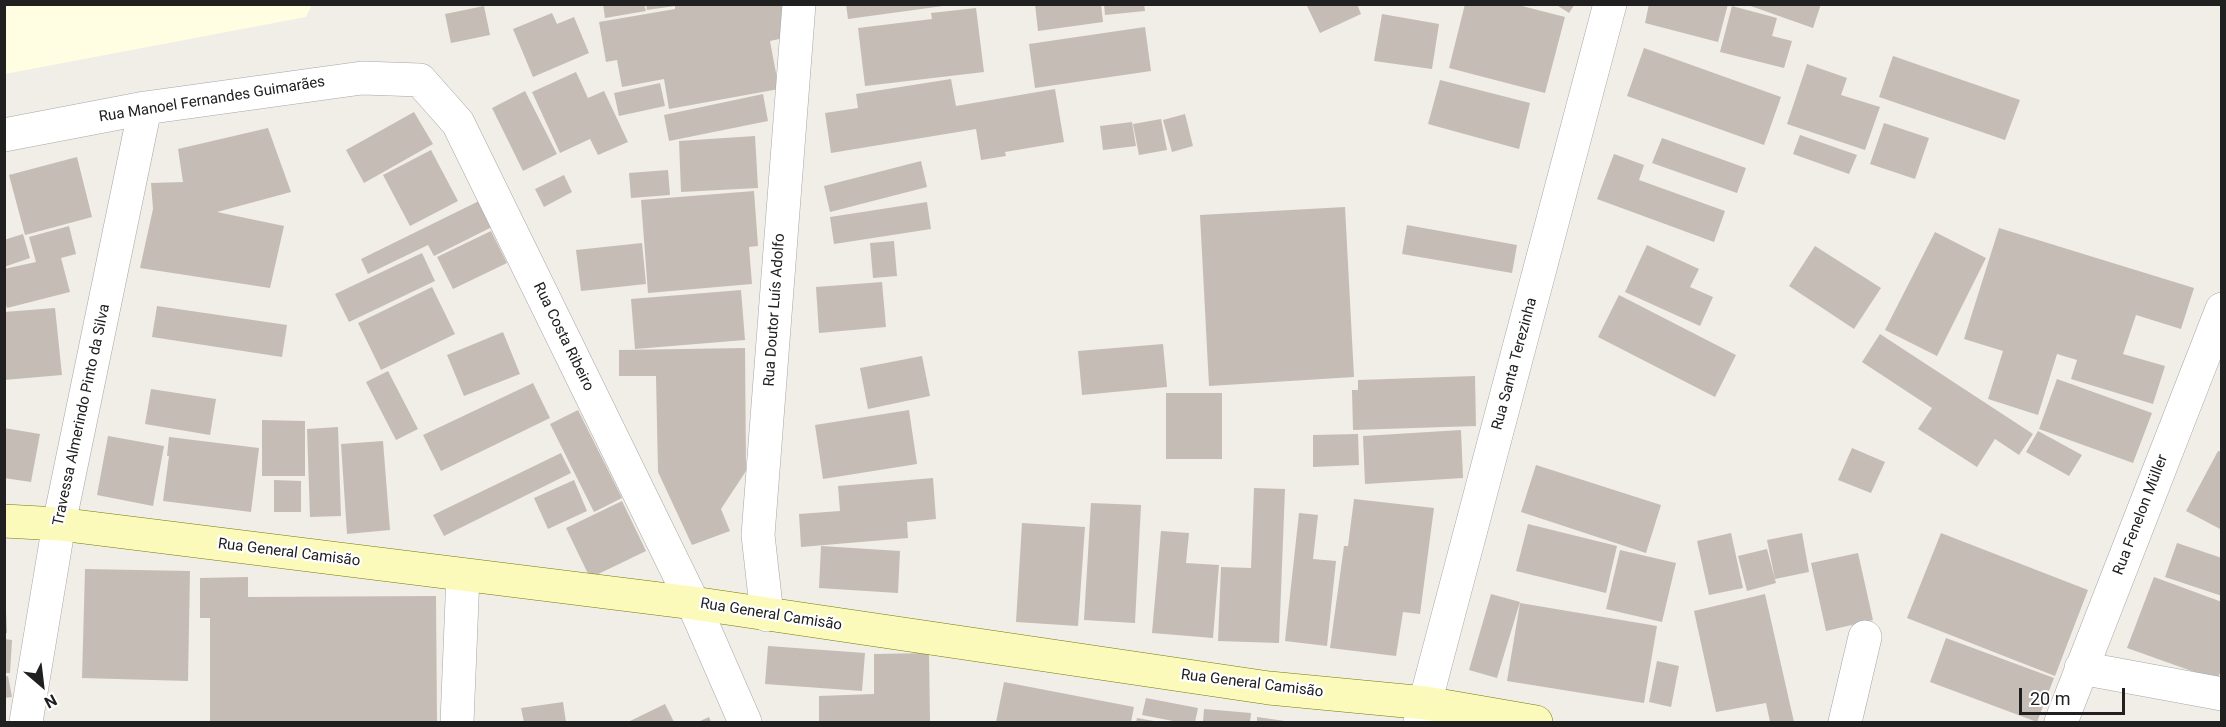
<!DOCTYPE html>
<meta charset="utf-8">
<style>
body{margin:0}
#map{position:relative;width:2226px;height:727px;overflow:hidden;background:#f1ede7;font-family:Roboto,sans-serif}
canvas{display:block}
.frame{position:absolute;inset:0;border:6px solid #202020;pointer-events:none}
.north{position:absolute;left:12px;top:655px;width:60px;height:60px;-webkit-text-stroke:4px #fff;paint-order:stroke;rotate:152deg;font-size:16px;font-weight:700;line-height:24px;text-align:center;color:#202020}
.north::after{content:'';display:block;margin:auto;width:21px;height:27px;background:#202020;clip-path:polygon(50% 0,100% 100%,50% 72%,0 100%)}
.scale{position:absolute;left:2019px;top:688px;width:106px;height:27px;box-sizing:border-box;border:3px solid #202020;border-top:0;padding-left:8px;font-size:18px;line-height:21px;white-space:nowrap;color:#202020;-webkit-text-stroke:4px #fff;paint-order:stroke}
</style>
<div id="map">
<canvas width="2226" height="727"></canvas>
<div class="frame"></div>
<div class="north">N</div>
<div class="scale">20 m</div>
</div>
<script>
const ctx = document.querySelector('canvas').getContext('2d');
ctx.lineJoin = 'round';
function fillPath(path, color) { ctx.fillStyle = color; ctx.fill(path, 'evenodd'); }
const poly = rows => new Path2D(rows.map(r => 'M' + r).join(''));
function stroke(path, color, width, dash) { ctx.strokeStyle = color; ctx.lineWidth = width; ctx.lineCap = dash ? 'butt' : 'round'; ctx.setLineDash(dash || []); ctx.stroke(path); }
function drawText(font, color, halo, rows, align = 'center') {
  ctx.font = font + ' Roboto,sans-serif'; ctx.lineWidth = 4.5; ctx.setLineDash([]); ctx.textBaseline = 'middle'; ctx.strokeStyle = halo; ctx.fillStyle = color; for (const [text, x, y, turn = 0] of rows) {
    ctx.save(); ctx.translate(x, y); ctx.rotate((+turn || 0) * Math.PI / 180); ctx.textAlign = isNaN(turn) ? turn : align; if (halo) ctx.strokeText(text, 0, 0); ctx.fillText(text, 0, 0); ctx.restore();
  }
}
fillPath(poly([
 [5,4,312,4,312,5,306,17,5,74]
]), '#fffde2');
fillPath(poly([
 [603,4,644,4,646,11,605,18],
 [646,4,674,4,675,6,647,10],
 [675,4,782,4,788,37,770,41,779,89,669,109,664,79,622,87,617,60,606,62,599,22,675,9],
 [846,4,943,4,943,6,848,19],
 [1035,4,1101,4,1103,22,1038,31],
 [1104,4,1144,4,1145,11,1105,15],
 [1306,4,1357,4,1361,14,1320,33],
 [1465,4,1514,4,1565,17,1545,93,1449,68],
 [1555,4,1575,4,1569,13],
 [1649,4,1728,4,1718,42,1645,23],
 [1745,4,1821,4,1813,28],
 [484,6,490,35,451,43,445,14],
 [1732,6,1777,18,1772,36,1792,41,1784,68,1720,52],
 [976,8,984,72,865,86,858,28,932,19,931,13],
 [552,13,557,24,574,17,589,53,533,77,513,29],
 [1382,14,1439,24,1432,69,1374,61],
 [1145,27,1151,71,1035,88,1029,44],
 [1644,48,1781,97,1764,145,1627,96],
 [1893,56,2020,100,2005,140,1879,97],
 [1807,64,1847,78,1841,95,1880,107,1865,150,1787,124],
 [576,72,588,98,604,91,628,142,598,155,590,139,560,153,532,92],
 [951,79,956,106,1055,89,1064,142,1005,152,1006,156,981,160,976,129,831,153,825,113,858,108,856,94],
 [1440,80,1530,103,1519,149,1428,124],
 [660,83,665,106,619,116,614,93],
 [525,91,557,154,523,171,492,108],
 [763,94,768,121,669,141,664,115],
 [414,112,433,144,364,183,346,150],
 [1185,114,1193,146,1172,152,1163,120],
 [1161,119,1167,150,1139,155,1133,124],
 [1132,122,1136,146,1103,150,1100,126],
 [1884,123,1929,138,1915,179,1870,164],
 [268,128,291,192,217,212,284,226,270,288,140,268,153,209,151,183,183,182,178,149],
 [1800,135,1857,155,1849,174,1793,154],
 [755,136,758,188,681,192,679,141],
 [1662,138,1746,168,1737,193,1652,163],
 [431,150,458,201,410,226,383,175],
 [1614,154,1644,165,1639,180,1725,211,1714,242,1597,199],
 [77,157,92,217,25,235,9,175],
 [921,161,927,187,830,212,824,186],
 [668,170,670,195,631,198,629,173],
 [564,175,572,192,544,207,535,189],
 [754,191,758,246,749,247,752,284,648,293,641,200],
 [481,200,494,226,434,256,428,245,368,274,361,259],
 [927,202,931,229,834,244,830,217],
 [1345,207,1354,377,1209,386,1200,215],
 [1407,225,1517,245,1512,273,1402,254],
 [69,226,76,254,61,258,70,292,7,308,4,299,4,269,36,262,29,237],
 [1999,228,2194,288,2181,329,2136,315,2123,354,2165,366,2153,404,2071,379,2077,360,2057,354,2038,415,1988,399,2003,351,1964,339],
 [491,231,507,263,453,289,437,257],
 [1935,232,1986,258,1937,356,1885,330],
 [23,234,30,258,4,267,4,240],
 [894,241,897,276,873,278,870,243],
 [642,243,646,284,581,291,576,250],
 [1647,245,1699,269,1690,287,1713,297,1700,326,1625,292],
 [1815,246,1881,288,1854,329,1789,286],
 [422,253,435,281,349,322,335,294],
 [882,282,886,327,819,333,816,287],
 [432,287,455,334,381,370,358,323],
 [741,290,745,340,635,349,631,299],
 [1619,295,1736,355,1715,397,1598,337],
 [157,306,287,325,282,357,152,337],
 [55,308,62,375,4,380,4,312],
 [503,332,520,374,464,396,447,355],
 [1880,334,2033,434,2019,455,1995,439,1977,467,1918,429,1932,408,1862,362],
 [1163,344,1167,387,1082,395,1078,351],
 [745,348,746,471,721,509,730,531,692,545,658,472,656,376,619,376,619,350],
 [922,356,930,396,868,409,860,368],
 [388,371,418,429,396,440,366,382],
 [1475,376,1476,426,1353,430,1352,390,1358,390,1358,380],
 [2057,379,2152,413,2133,463,2039,429],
 [533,383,550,418,441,471,423,435],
 [151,389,216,399,210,435,145,424],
 [1166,393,1222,393,1222,459,1166,459],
 [578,410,622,498,594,512,550,424],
 [909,410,917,464,823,479,815,425],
 [262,420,305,421,305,476,262,476],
 [338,427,341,516,310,517,307,429],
 [4,428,40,434,31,482,4,478],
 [1461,430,1463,478,1365,484,1363,436],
 [2038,431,2082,455,2069,476,2026,452],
 [1358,434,1359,465,1313,467,1313,435],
 [108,436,164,446,153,506,97,495],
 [169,437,259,448,251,512,163,501,169,456,167,456],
 [383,441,390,530,347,534,341,444],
 [1852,448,1885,462,1871,493,1838,480],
 [2218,451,2222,452,2222,530,2186,511],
 [561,453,571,473,444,536,433,515],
 [1536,465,1661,505,1646,553,1521,512],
 [933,478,936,519,907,522,908,538,801,547,799,514,840,511,838,486],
 [274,480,301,481,301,512,274,512],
 [574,480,587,511,548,529,534,498],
 [1254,488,1285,489,1279,643,1218,641,1221,567,1251,568],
 [1354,499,1434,508,1420,614,1403,612,1396,656,1330,648,1344,546,1348,546],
 [622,501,646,551,590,578,566,528],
 [1091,503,1141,505,1135,623,1084,620],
 [1299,513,1318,515,1313,559,1336,561,1327,646,1285,641],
 [1022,523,1085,527,1078,626,1016,622],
 [1528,524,1617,546,1606,593,1516,571],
 [1161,531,1189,533,1186,563,1219,565,1213,638,1152,633],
 [1731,533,1743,588,1709,595,1697,541],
 [1802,533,1809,572,1775,579,1767,540],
 [1941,533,2088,590,2055,676,1907,618],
 [2177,543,2222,558,2222,596,2165,577],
 [821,546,900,551,898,593,819,588],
 [1767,549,1776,583,1747,591,1738,556],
 [1620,550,1676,563,1662,622,1606,609],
 [1858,553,1873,620,1826,631,1811,563],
 [85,569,190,571,188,681,82,678],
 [248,577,248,597,436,596,437,722,210,722,210,618,200,618,200,578],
 [2154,577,2222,602,2222,668,2217,680,2127,648],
 [1491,594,1520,602,1497,678,1469,670],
 [1765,594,1794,722,1770,722,1766,703,1716,712,1694,611],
 [1520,603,1657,626,1644,703,1507,681],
 [4,611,6,611,7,633,4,633],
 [1946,638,2054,678,2037,722,1930,682],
 [4,639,12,640,10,673,4,673],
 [768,646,865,653,862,691,765,684],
 [929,653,930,722,819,722,819,696,874,694,874,654],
 [1657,661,1679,666,1671,707,1649,702],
 [8,676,12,697,4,698,4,677],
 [1004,682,1134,707,1131,722,996,722],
 [1146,698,1198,708,1195,722,1178,722,1142,715],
 [563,702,566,722,524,722,521,708],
 [665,704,674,722,628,722],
 [1204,709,1251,713,1250,722,1203,722],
 [709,717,711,722,698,722],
 [1257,717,1285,721,1285,722,1257,722],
 [1137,718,1154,721,1154,722,1136,722]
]), '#c6bcb6');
const street = poly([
 [4,135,145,108,362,78,420,80,458,123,693,603,745,722],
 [767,615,758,535,799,4],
 [2081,668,2222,694],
 [26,722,59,524,145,108],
 [457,722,463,575],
 [1420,722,1610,4],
 [1845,722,1865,637],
 [2061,722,2222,309]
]);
const secondary = poly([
 [4,521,59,524,693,603,1269,688,1426,703,1536,722]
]);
stroke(street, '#a7a7a7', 34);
stroke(secondary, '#757c03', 34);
stroke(street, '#fff', 33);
stroke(secondary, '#fbfabb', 33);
drawText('15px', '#202020', '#fff', [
 ["Rua Manoel Fernandes Guimarães",212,100,-9],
 ["Rua Doutor Luís Adolfo",775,310,-86],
 ["Rua Costa Ribeiro",563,337,64],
 ["Rua Santa Terezinha",1515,364,-75],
 ["Travessa Almerindo Pinto da Silva",82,415,-78],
 ["Rua Fenelon Müller",2141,515,-69],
 ["Rua General Camisão",289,553,7],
 ["Rua General Camisão",771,615,9],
 ["Rua General Camisão",1252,684,7]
]);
</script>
